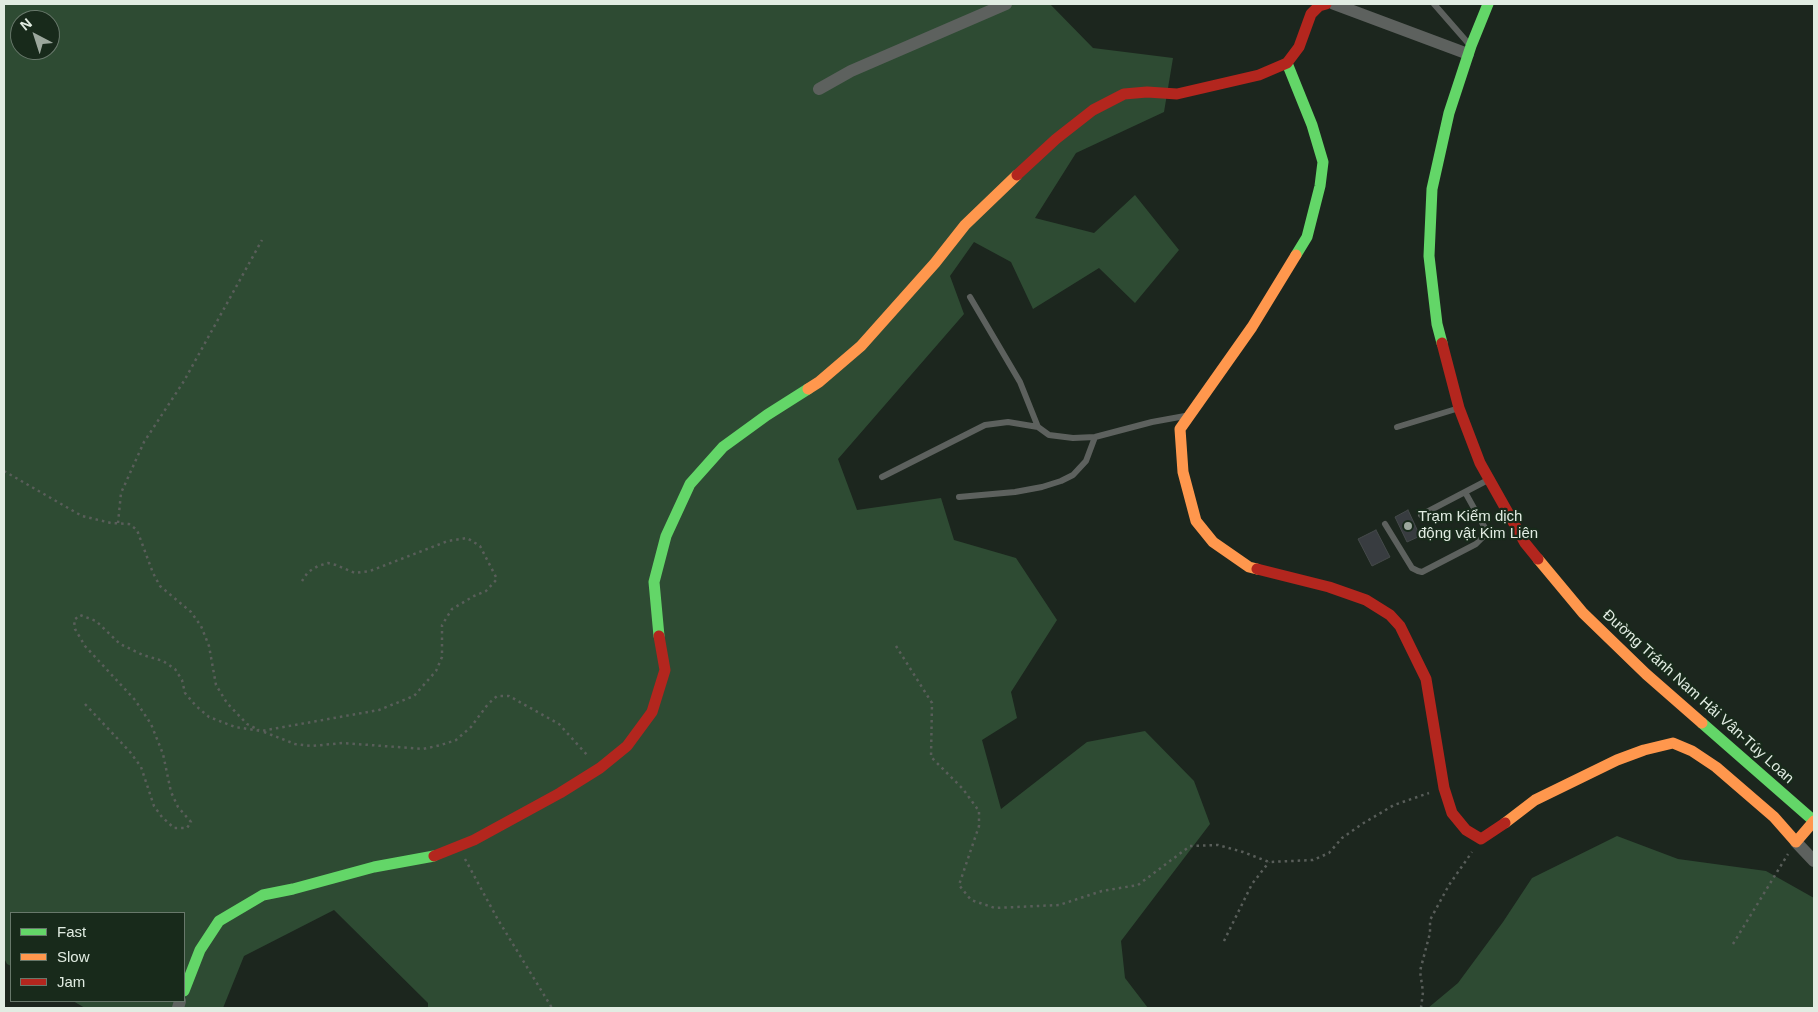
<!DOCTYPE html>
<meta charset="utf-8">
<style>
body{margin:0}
#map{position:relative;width:1818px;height:1012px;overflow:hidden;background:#1c261e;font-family:Helvetica,sans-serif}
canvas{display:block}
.frame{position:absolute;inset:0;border:5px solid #e1ece2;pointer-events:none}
.legend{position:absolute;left:10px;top:912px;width:175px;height:90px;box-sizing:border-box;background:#182a1b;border:1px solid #68786b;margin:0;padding:6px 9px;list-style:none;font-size:15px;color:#e1ece2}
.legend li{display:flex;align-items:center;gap:10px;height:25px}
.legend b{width:25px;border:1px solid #68786b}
.north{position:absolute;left:10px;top:10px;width:50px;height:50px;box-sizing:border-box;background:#182a1b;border:1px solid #68786b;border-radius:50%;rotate:320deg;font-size:14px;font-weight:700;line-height:20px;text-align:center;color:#e1ece2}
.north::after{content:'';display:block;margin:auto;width:18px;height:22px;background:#9ca79d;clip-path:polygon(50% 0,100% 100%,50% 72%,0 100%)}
</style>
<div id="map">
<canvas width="1818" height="1012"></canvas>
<div class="frame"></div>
<ul class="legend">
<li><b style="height:6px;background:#63d668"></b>Fast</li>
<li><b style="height:6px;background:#ff974d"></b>Slow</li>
<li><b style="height:6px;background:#b3261e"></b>Jam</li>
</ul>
<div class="north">N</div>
</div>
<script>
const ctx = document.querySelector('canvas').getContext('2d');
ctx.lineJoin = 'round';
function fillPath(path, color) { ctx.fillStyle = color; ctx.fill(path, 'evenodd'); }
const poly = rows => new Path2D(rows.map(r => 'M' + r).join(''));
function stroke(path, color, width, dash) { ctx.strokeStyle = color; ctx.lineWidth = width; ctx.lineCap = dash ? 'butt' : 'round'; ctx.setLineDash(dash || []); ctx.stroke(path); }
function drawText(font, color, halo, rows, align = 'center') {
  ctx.font = font + ' Helvetica,sans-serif'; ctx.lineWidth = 4.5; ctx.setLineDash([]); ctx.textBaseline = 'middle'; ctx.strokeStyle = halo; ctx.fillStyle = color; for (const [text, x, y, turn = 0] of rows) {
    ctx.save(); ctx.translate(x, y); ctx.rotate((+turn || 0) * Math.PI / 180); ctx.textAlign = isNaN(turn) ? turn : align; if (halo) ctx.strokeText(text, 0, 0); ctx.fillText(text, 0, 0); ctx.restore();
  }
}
fillPath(poly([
 [4,4,1050,4,1093,48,1173,58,1164,112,1076,153,1035,218,1094,233,1135,195,1179,250,1135,303,1099,268,1033,309,1011,262,974,242,950,276,964,314,838,459,857,510,941,498,954,540,1016,558,1057,620,1011,692,1017,718,982,740,1001,809,1087,742,1145,731,1194,781,1210,824,1121,941,1125,978,1148,1008,428,1008,428,1003,334,910,244,956,223,1008,85,1008,73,1001,184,1001,184,913,11,913,11,966,7,964,4,958],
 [20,20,50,20,50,50,20,50],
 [1617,836,1678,859,1766,871,1814,898,1814,1008,1428,1008,1458,983,1503,922,1532,878]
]), '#2e4b33');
const building = poly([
 [1408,510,1420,536,1407,542,1395,517,1408,510],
 [1376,530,1390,557,1372,566,1358,539,1376,530]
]);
fillPath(building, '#383c40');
stroke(building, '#454a4a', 1);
stroke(poly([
 [4,471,82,516,111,523,129,524,137,530,153,573,160,586,191,612,201,626,209,646,216,685,227,703,247,724,259,730],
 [118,523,121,493,144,442,184,381,262,240],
 [896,646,932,703,931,757,963,789,979,811,979,826,959,885,971,900,995,908,1059,905,1102,891,1138,885,1190,846,1218,845,1243,852,1269,862,1313,860,1329,853,1342,838,1362,824,1394,805,1429,793],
 [85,704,130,752,141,767,154,806,162,817,174,828,187,828,191,822,178,807,171,792,163,754,151,724,135,700,85,646,75,629,74,620,80,615,96,621,120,644,143,655,163,661,175,669,182,680,185,693,196,706,209,717,235,727,261,731,379,710,414,696,436,671,442,657,442,625,452,609,474,596,486,591,497,579,480,546,467,538,448,541,370,571,355,573,336,565,328,563,318,566,308,572,302,581],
 [264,732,295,744,311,746,343,743,423,749,441,745,456,740,471,727,488,704,497,696,509,696,559,724,588,756],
 [465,859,497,918,552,1008],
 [1224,941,1252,884,1269,862],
 [1733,944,1788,854],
 [1421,1008,1423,992,1420,971,1430,933,1430,920,1449,885,1472,852]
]), '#595e5a', 2.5, [2.5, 4]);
stroke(poly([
 [1434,4,1468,43],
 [970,297,1020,382,1038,427,1049,435,1073,438,1095,437,1152,422,1185,416],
 [1397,427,1456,409],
 [882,477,985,425,1008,422,1038,427],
 [959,497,1015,492,1042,487,1061,481,1073,475,1086,461,1095,437],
 [1421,515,1486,481],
 [1385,524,1412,568,1418,571,1422,572,1476,544,1483,537,1485,528,1465,492]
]), '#5d615e', 6);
stroke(poly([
 [1334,4,1468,54],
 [819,89,851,71,1006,4],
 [1796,842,1814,861],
 [178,1008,180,1001]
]), '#5d615e', 12);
stroke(poly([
 [1287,63,1312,125,1323,162,1320,186,1307,237,1296,255],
 [1442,343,1437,324,1429,256,1432,189,1449,113,1471,46,1488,4],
 [659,636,654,582,666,536,690,484,723,447,767,415,808,389],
 [1702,723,1814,821],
 [184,991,200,950,219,921,263,895,293,889,374,867,434,856]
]), '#63d668', 11);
stroke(poly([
 [808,389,819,382,861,346,935,263,965,225,1017,175],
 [1538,559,1583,613,1646,674,1702,723],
 [1257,569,1249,567,1213,542,1196,521,1183,472,1180,429,1252,327,1296,255],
 [1505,823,1535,800,1617,760,1644,750,1673,743,1692,751,1716,767,1774,817,1796,842,1814,821]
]), '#ff974d', 11);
stroke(poly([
 [1017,175,1056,139,1093,110,1124,94,1147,92,1177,94,1259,75,1287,63,1299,47,1311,14,1319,6,1326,4],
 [1442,343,1459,408,1480,463,1525,543,1538,559],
 [1257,569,1329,587,1366,600,1390,615,1400,626,1426,679,1444,788,1452,813,1466,830,1481,839,1505,823],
 [434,856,474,840,560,793,600,768,627,746,652,712,665,670,659,636]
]), '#b3261e', 11);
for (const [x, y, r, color] of [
 [1408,526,5,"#9ca79d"]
]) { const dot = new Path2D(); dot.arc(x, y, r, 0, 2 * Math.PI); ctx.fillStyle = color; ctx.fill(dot); stroke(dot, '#182a1b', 2); }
drawText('15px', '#e1ece2', '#182a1b', [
 ["Trạm Kiểm dịch",1418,517],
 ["động vật Kim Liên",1418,534]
], 'left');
drawText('15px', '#e1ece2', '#182a1b', [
 ["Đường Tránh Nam Hải Vân-Túy Loan",1698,697,42]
]);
</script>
